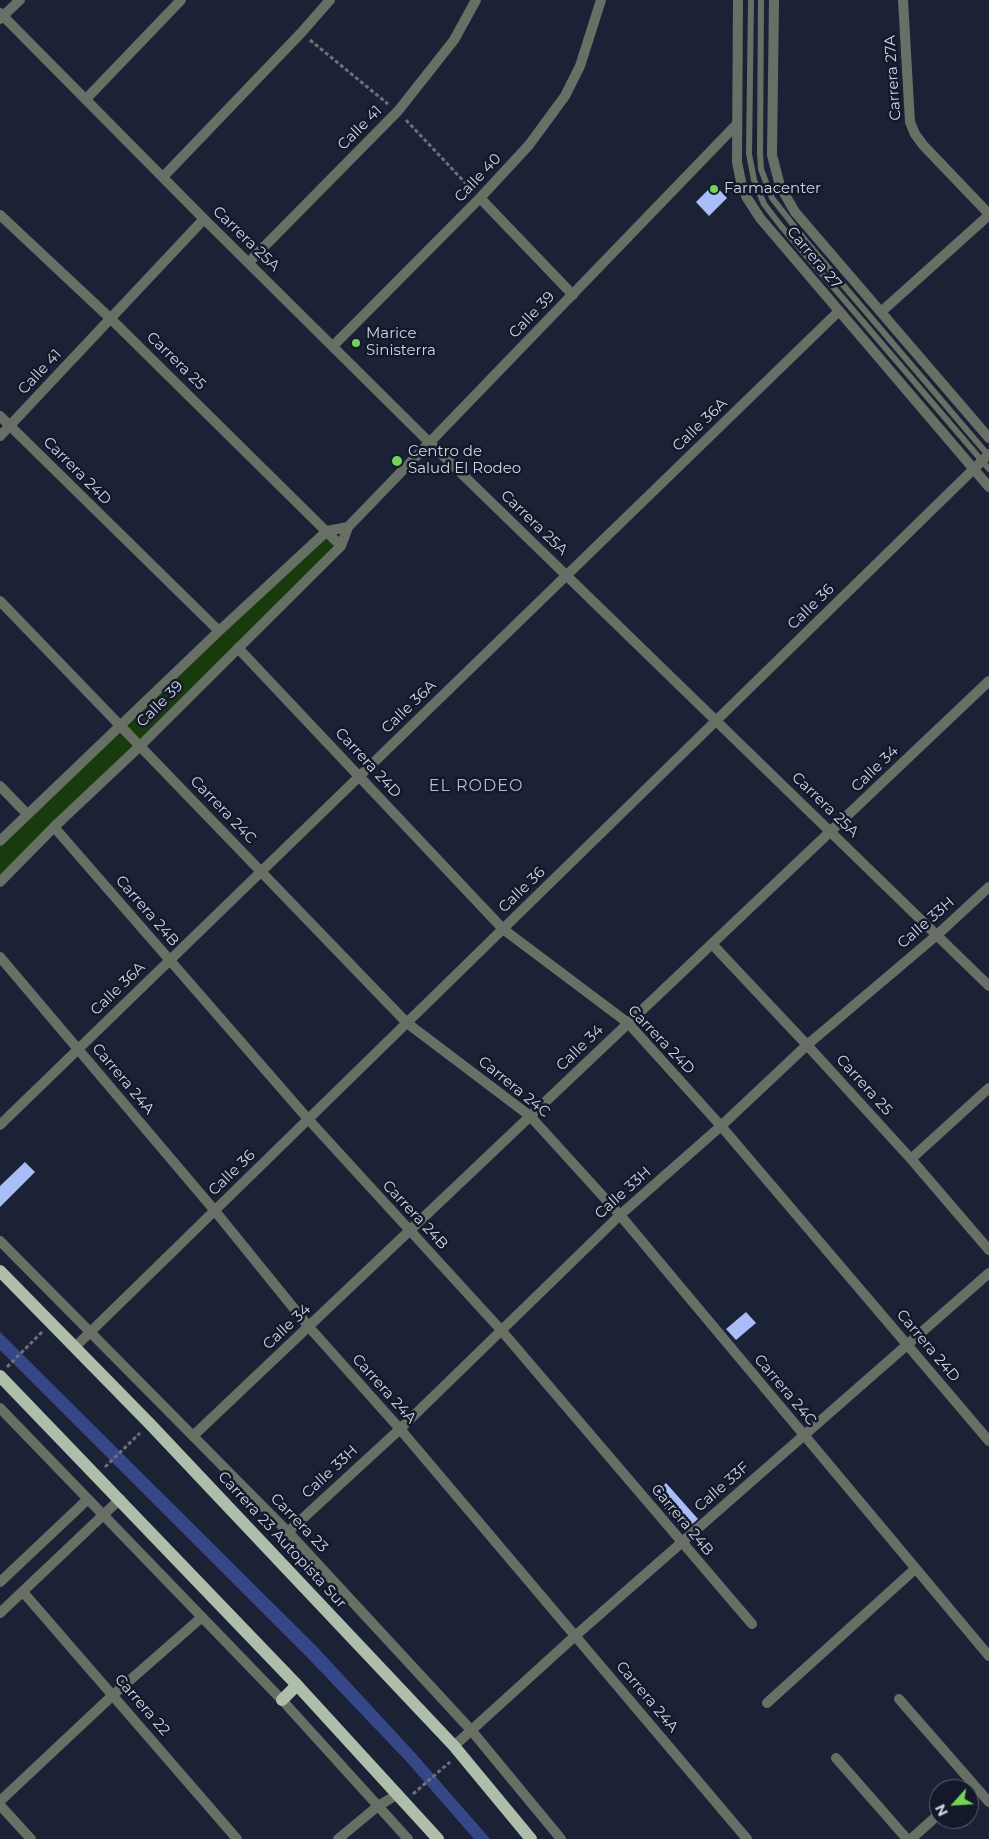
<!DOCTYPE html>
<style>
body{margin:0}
#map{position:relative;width:989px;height:1839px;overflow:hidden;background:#1c2236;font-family:Montserrat,sans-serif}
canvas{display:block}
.north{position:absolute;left:929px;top:1779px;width:50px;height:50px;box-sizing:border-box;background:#13192b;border:1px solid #5e6474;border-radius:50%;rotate:244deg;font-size:14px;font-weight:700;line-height:20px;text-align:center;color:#cfd4e1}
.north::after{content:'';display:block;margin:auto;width:18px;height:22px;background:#74d25b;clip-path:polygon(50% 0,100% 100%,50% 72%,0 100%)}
</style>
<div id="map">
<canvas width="989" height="1839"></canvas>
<div class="north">N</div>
</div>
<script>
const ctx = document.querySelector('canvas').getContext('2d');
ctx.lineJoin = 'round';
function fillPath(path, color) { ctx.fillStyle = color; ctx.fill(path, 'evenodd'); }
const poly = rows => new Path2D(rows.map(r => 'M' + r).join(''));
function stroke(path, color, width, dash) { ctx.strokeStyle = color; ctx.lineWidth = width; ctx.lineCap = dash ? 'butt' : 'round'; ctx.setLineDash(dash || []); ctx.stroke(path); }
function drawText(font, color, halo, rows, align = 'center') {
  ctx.font = font + ' Montserrat,sans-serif'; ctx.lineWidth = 5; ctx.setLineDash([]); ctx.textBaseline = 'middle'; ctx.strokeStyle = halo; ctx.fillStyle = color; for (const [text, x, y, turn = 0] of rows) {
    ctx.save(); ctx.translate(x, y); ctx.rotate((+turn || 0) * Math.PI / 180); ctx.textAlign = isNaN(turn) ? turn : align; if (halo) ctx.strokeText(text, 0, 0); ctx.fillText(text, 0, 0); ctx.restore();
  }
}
fillPath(poly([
 [327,531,341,546,0,882,0,841]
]), '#173b0d');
fillPath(poly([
 [0,1332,318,1648,415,1753,490,1839,474,1839,407,1762,307,1657,0,1350]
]), '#364787');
fillPath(poly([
 [714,184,727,198,709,216,696,202],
 [25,1162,35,1172,0,1207,0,1186],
 [746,1312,756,1323,736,1340,726,1329],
 [666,1483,698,1519,684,1531,653,1495]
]), '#a9bdf8');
stroke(poly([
 [310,40,388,104],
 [406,120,472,190],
 [7,1367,42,1332],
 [105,1467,140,1433],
 [413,1794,450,1762]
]), '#6a7081', 3, [4, 2.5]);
stroke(poly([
 [751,0,749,154,754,180,764,204,781,226,989,469],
 [761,0,760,153,761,169,772,198,809,245,989,456]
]), '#687066', 6);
stroke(poly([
 [903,0,910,122,915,134,923,145,989,214],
 [0,13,204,219,429,442,989,986],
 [0,19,20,0],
 [86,99,181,0],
 [163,177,301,33,330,0],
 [480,198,573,295],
 [0,215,111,319,341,546],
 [249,262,398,111,454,40,476,0],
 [881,312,989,215],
 [333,346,480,198,529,145,565,96,580,66,601,0],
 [0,416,219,631],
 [0,436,204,219],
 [0,601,407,1023,530,1116,620,1215,989,1656],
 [238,648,503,929,628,1023,721,1126,989,1441],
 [0,786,27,814],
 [54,827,308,1119,501,1330,752,1624],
 [0,841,219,631,327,531,348,527],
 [0,882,54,827,140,746,341,546,348,527,737,124],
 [712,944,807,1045,911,1159,989,1250],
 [0,957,215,1211,309,1327,400,1429,747,1839],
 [0,1125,839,311],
 [911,1159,989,1088],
 [75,1347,989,454],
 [193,1436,989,681],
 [288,1532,400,1429,620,1215,721,1126,807,1045,937,935,989,887],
 [23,1592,237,1839],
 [899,1699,989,1802],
 [767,1703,915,1569],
 [454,1746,575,1636,989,1273],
 [836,1758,907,1839],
 [0,1801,113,1695,202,1617],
 [0,1805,31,1839],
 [338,1839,378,1806,398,1794],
 [911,1839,939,1814]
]), '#687066', 10);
stroke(poly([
 [738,0,737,162,741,182,747,198,760,218,989,487],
 [774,0,772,155,780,186,795,212,989,438],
 [0,1241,288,1532,471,1730,561,1839],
 [0,1408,282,1700,408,1839],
 [0,1582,88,1499],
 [0,1613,120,1499]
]), '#687066', 10);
stroke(poly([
 [0,1271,150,1424,454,1746,531,1839],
 [0,1376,297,1685,438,1839],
 [282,1700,297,1685]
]), '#aebeaa', 12);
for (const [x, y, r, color] of [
 [714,189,5,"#74d25b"],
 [356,343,5,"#74d25b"],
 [397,461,6,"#74d25b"]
]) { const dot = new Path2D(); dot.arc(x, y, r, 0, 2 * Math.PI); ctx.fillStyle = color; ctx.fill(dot); stroke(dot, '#13192b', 2); }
drawText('15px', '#cfd4e1', '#13192b', [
 ["Carrera 27A",893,78,-94],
 ["Calle 41",360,128,-45],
 ["Calle 40",478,178,-47],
 ["Carrera 25A",246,239,44],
 ["Carrera 27",814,258,50],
 ["Calle 39",532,315,-46],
 ["Carrera 25",176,361,44],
 ["Calle 41",40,372,-47],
 ["Calle 36A",700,425,-44],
 ["Carrera 24D",77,471,45],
 ["Carrera 25A",534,523,44],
 ["Calle 36",811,607,-44],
 ["Calle 39",160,704,-45],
 ["Calle 36A",409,707,-44],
 ["Carrera 24D",368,763,47],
 ["Calle 34",875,769,-44],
 ["Carrera 25A",825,805,44],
 ["Carrera 24C",223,810,46],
 ["Calle 36",522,890,-44],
 ["Carrera 24B",147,911,49],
 ["Calle 33H",926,923,-41],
 ["Calle 36A",118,989,-44],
 ["Carrera 24D",661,1040,46],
 ["Calle 34",580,1048,-44],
 ["Carrera 24A",123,1079,50],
 ["Carrera 25",864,1085,48],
 ["Carrera 24C",514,1087,39],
 ["Calle 36",232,1173,-44],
 ["Calle 33H",623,1193,-42],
 ["Carrera 24B",415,1215,47],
 ["Calle 34",287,1327,-43],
 ["Carrera 24D",928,1346,50],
 ["Carrera 24A",384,1389,48],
 ["Carrera 24C",785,1390,50],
 ["Calle 33H",330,1472,-43],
 ["Calle 33F",722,1487,-41],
 ["Carrera 24B",682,1520,50],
 ["Carrera 23",299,1523,46],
 ["Carrera 23 Autopista Sur",282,1540,47],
 ["Carrera 24A",647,1697,50],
 ["Carrera 22",142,1705,49]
]);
drawText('15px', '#cfd4e1', '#13192b', [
 ["Farmacenter",724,189],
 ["Marice",366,334],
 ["Sinisterra",366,351],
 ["Centro de",408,452],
 ["Salud El Rodeo",408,469]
], 'left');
ctx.letterSpacing = '1px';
drawText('16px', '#b4bdd7', '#13192b', [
 ["EL RODEO",476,786]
]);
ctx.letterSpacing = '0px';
</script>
